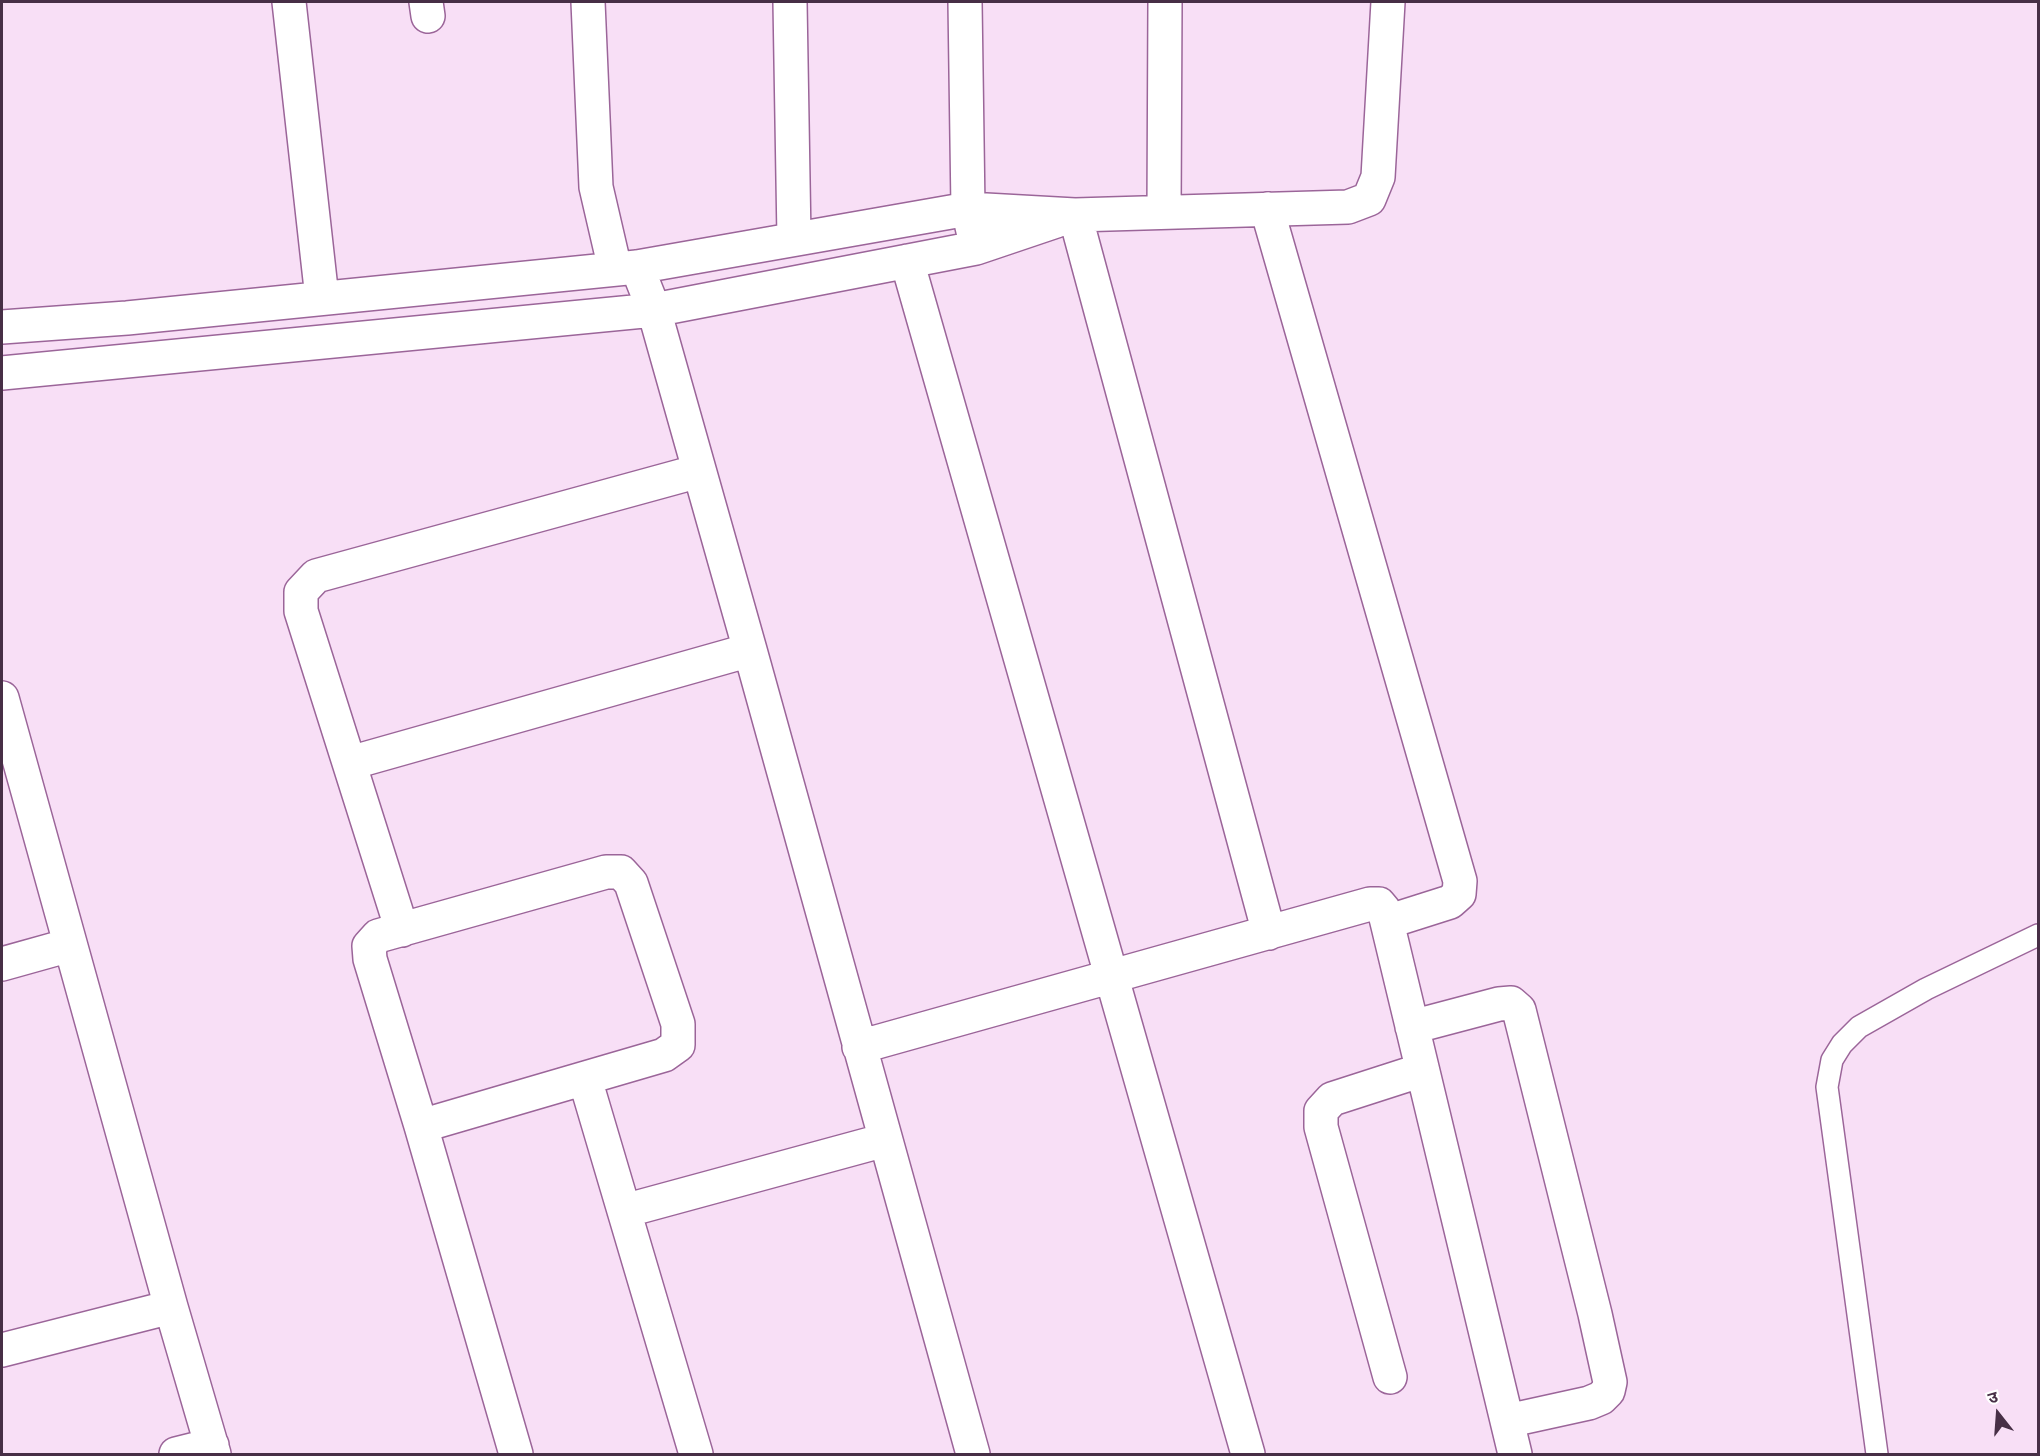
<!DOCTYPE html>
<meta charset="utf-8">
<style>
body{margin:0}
#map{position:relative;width:2040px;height:1456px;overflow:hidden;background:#f8dff6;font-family:Quicksand,"Noto Sans Devanagari",sans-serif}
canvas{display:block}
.frame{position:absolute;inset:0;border:3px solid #472f46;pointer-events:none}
.north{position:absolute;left:1968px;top:1384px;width:60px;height:60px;-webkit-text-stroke:4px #fff;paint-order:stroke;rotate:343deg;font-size:16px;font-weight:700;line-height:24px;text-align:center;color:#472f46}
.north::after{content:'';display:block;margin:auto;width:21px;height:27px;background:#472f46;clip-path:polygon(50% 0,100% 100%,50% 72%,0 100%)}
</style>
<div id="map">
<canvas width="2040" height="1456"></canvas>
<div class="frame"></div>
<div class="north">उ</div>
</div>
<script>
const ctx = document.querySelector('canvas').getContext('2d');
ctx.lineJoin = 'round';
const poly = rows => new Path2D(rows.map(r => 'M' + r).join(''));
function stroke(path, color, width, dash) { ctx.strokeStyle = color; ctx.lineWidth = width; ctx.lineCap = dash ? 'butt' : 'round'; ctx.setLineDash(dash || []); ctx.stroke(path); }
const lane = poly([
 [1877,1454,1827,1087,1832,1060,1842,1044,1859,1027,1926,989,2038,935]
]);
const street = poly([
 [289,2,322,298],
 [426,2,428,16],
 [588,2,596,187,615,269],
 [790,2,794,239],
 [965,2,968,209,973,231],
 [1267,209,1460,881,1459,894,1450,902,1387,922],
 [1164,212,1165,2],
 [1075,215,1269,933],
 [907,261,1248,1454],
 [637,267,654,310,750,650,973,1454],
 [2,327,127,318,637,267,968,209,1075,215,1348,207,1369,199,1378,177,1388,2],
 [2,373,654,310,976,248,1056,221],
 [2,698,171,1307,214,1454],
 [350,763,750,650],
 [402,930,301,611,301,592,316,576,699,471],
 [2,964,70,945],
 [1412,1027,1499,1004,1511,1003,1519,1010,1595,1314,1610,1382,1608,1391,1601,1398,1589,1403,1507,1421],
 [859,1047,1370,904,1379,904,1384,910,1387,922,1515,1454],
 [585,1079,696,1454],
 [421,1126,664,1055,678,1045,678,1024,631,883,621,872,606,872,378,936,369,946,370,959,421,1126,516,1454],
 [624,1211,885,1140],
 [2,1350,171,1307],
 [1390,1377,1321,1127,1321,1111,1332,1099,1422,1070],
 [176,1454,212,1445]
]);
stroke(lane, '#9b6599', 24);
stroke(street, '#9b6599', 36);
stroke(lane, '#fff', 21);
stroke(street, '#fff', 33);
</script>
